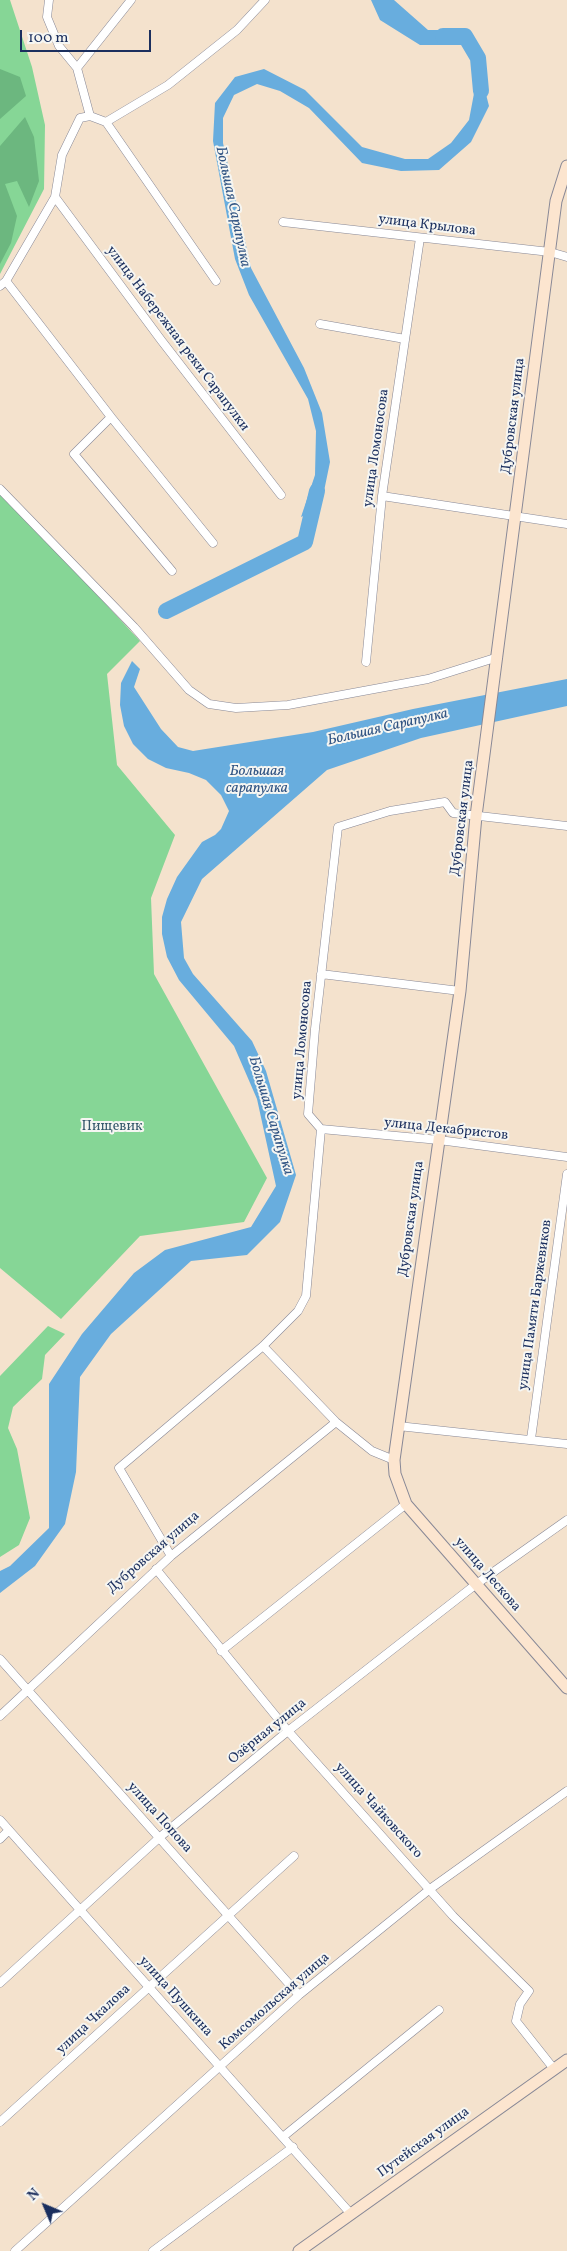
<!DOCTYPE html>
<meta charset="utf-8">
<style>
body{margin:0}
#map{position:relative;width:567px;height:2251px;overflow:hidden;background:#f4e2cd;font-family:Vollkorn,serif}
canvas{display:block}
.north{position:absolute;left:20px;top:2181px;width:50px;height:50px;-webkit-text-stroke:4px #f6f6f2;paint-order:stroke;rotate:315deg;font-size:14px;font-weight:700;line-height:20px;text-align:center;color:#1b2f5e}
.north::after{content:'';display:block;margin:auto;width:18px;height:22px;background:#1b2f5e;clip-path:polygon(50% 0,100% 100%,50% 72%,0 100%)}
.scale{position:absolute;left:20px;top:30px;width:131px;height:22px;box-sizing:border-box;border:2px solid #1b2f5e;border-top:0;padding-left:6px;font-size:15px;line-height:18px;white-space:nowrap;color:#1b2f5e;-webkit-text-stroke:4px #f6f6f2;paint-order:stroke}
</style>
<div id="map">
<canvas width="567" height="2251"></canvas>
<div class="north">N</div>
<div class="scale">100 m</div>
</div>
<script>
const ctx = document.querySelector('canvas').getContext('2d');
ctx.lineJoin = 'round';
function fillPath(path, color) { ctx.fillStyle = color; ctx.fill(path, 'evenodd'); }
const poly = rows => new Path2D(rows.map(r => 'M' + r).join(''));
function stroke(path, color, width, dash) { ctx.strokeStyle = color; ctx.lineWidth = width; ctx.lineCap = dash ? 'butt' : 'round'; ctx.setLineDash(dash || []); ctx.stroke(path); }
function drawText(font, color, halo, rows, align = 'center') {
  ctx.font = font + ' Vollkorn,serif'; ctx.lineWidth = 4; ctx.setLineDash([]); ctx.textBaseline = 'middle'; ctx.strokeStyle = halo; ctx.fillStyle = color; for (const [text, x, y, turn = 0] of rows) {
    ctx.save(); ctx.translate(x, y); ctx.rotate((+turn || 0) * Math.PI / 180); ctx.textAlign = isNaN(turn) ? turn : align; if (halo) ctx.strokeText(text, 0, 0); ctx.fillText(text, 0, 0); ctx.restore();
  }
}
fillPath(poly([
 [0,0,10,0,32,67,45,125,44,189,0,274],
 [0,490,140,641,107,674,117,765,175,835,151,898,154,974,267,1178,244,1222,140,1236,61,1319,0,1268],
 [48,1326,65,1334,45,1355,42,1379,13,1407,8,1428,17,1449,30,1518,19,1545,0,1557,0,1376]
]), '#86d696');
fillPath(poly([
 [0,69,20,77,26,96,0,119],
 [25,117,34,137,39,181,29,207,17,181,5,184,17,216,11,243,0,264,0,146]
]), '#6cb77f');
fillPath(poly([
 [371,0,394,0,428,30,463,30,468,45,420,45,380,20],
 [479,67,489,106,471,142,439,170,401,171,362,163,309,108,280,91,257,84,234,95,223,118,223,143,251,268,304,368,322,413,330,462,323,496,312,512,301,517,315,475,316,431,308,399,249,295,235,259,213,141,215,103,235,77,264,69,305,90,362,147,405,159,428,159,451,143,469,120],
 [132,661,140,669,134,687,161,729,178,747,193,751,313,732,413,709,567,679,567,706,421,738,327,770,202,879,181,922,184,958,193,974,252,1041,266,1071,296,1175,280,1222,247,1255,191,1261,111,1334,80,1377,76,1472,65,1524,35,1566,0,1593,0,1571,10,1566,49,1528,49,1384,82,1334,134,1273,165,1250,251,1227,276,1186,257,1099,234,1046,179,980,167,957,162,934,162,917,167,899,177,877,202,842,215,835,221,829,229,811,221,795,206,780,189,773,166,768,148,759,133,744,124,726,120,705,121,683]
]), '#68adde');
stroke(poly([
 [443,36,465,36,478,58,481,91],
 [166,611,305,542,317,491]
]), '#68adde', 16);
const street = poly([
 [49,0,47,17,59,46,77,68,131,0],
 [77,68,90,116],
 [106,122,216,281],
 [55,197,161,340,281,495],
 [283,222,550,252,567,257],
 [6,281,111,417,213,543],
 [0,286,6,281,55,197,62,155,80,118,90,116,106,122,168,85,237,30,265,0],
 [320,324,405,339],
 [111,417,74,454,172,571],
 [0,489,134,627,189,690,209,704,236,708,288,705,428,679,498,657],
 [382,496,567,524],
 [366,662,382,496,420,238],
 [321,974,460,991],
 [321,1129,439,1140,567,1157],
 [263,1346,336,1422,372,1451,394,1460],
 [398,1426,567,1444],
 [531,1439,567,1174],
 [171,1556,119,1468,263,1346,298,1311,306,1296,321,1129,308,1114,315,1029,338,827,390,811,445,802,453,813,567,826],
 [156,1569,288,1731,453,1916,529,1991,520,2004,516,2021,554,2069],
 [221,1651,406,1504],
 [0,1659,299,1995],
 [0,1716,171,1556,336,1422],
 [0,1820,351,2214],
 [0,1839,9,1830],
 [0,1983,160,1837,288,1731,475,1585,567,1520],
 [0,2122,294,1856],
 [284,2136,439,2010],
 [15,2251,299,1995,430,1889,567,1791],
 [153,2251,293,2147]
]);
const secondary = poly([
 [567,166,556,201,476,816,460,991,394,1460,395,1474,406,1504,567,1688],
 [299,2251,567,2060]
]);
stroke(street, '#888896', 9);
stroke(secondary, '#888896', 13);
stroke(street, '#fff', 8);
stroke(secondary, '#fce5cf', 11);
drawText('14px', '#1b2f5e', '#f6f6f2', [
 ["улица Крылова",427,226,7],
 ["улица Набережная реки Сарапулки",177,339,53],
 ["Дубровская улица",514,416,-83],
 ["улица Ломоносова",377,448,-82],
 ["Дубровская улица",463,818,-83],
 ["улица Ломоносова",303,1040,-85],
 ["улица Декабристов",446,1130,6],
 ["Дубровская улица",412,1219,-82],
 ["улица Памяти Баржевиков",536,1305,-82],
 ["Дубровская улица",154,1553,-41],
 ["улица Лескова",487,1575,49],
 ["Озёрная улица",268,1732,-39],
 ["улица Чайковского",378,1811,48],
 ["улица Попова",159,1818,48],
 ["улица Пушкина",175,1997,48],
 ["Комсомольская улица",275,2002,-41],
 ["улица Чкалова",94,2020,-43],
 ["Путейская улица",424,2143,-36]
]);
drawText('14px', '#36596c', '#f6f6f2', [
 ["Пищевик",112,1127]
]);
drawText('italic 15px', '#325584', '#f6f6f2', [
 ["Большая Сарапулка",232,207,78],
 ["Большая Сарапулка",388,728,-13],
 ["Большая",257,772],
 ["сарапулка",257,789],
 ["Большая Сарапулка",270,1116,73]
]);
</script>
